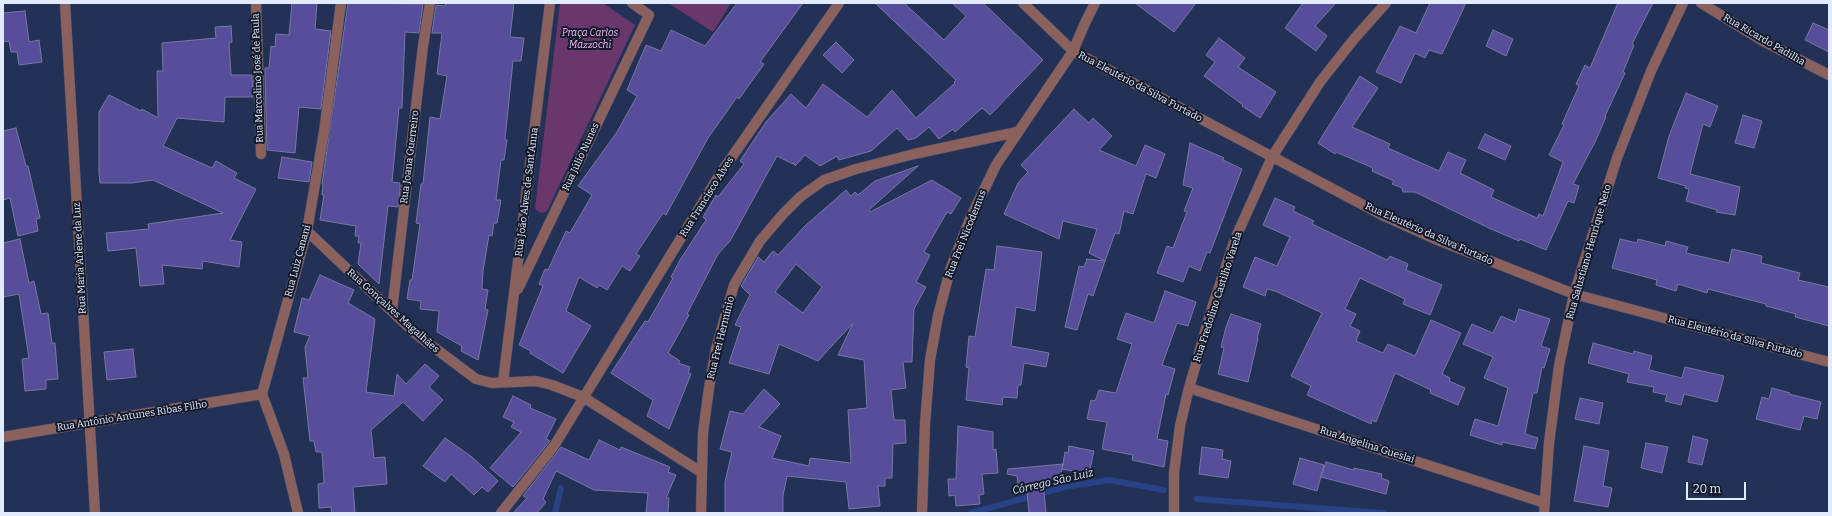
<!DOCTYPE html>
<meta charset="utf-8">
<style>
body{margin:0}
#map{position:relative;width:1832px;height:516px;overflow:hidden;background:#223155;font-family:Bitter,serif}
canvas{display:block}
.frame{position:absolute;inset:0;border:4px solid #e2ebfe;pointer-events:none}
.scale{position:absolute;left:1686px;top:482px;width:60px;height:18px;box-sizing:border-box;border:2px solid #e2ebfe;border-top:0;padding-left:5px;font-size:12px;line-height:14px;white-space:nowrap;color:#e2ebfe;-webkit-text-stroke:3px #131a2a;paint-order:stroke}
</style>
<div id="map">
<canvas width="1832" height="516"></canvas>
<div class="frame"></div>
<div class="scale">20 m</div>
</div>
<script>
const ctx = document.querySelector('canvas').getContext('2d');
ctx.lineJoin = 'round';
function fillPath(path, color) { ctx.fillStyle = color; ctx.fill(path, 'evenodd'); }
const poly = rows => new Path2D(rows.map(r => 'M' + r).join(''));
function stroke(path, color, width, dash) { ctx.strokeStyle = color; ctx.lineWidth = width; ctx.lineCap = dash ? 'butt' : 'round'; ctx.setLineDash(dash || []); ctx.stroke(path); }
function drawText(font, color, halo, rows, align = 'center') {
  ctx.font = font + ' Bitter,serif'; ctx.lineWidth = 4; ctx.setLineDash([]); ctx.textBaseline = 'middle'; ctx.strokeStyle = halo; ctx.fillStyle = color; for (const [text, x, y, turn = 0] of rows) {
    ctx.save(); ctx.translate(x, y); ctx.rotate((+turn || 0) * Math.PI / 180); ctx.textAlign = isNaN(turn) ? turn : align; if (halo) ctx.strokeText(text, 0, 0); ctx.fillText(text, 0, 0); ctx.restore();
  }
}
fillPath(poly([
 [560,3,603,3,635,25,547,211,542,213,537,211,535,208],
 [668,3,731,3,713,32]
]), '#6a376c');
stroke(poly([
 [1197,499,1383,513],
 [555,513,561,488],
 [971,513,1065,487,1109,480,1164,490]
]), '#284288', 6);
const building = poly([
 [292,3,317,3,315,29,331,31,321,109,299,107,295,153,267,150,265,75,265,68,269,68,271,46,275,47,276,34,289,35,292,3],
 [348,3,423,4,419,33,405,32,402,108,399,108,392,182,400,183,400,191,398,207,388,206,379,284,358,264,361,243,358,243,359,236,355,236,356,226,320,220,324,195,322,195,323,185,322,184,348,3],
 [446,3,514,3,510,37,524,38,521,61,513,61,505,139,507,140,504,160,501,160,496,200,501,200,497,223,494,223,492,236,489,235,483,271,482,289,488,290,485,309,488,310,478,360,461,351,462,346,437,332,439,311,420,309,421,301,407,299,410,280,412,280,420,224,416,223,421,184,423,184,430,117,440,119,447,76,437,74,442,33,432,33,436,5,445,6,446,3],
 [737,3,803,3,760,62,764,64,739,99,737,97,708,138,666,215,663,213,636,254,640,256,630,271,622,266,607,290,599,285,597,288,579,277,566,311,591,326,563,373,530,353,531,351,519,345,543,286,539,284,545,269,548,270,566,231,570,233,592,195,578,186,617,132,637,96,627,90,646,45,661,51,671,30,705,46,737,3],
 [875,3,904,3,944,40,966,16,952,3,983,3,1043,60,990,115,982,108,955,132,953,129,939,139,929,127,916,138,908,140,897,128,871,151,839,160,837,156,820,166,805,155,795,166,794,163,793,164,777,156,730,241,718,254,687,314,689,315,668,353,680,361,678,363,690,367,688,373,691,374,669,429,647,416,653,400,611,373,645,321,648,322,673,278,671,277,680,260,706,220,703,217,716,195,718,197,744,164,740,161,766,122,791,94,806,108,823,84,867,117,892,90,916,118,955,83,954,82,956,80,875,3],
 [1135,3,1196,3,1174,32,1135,3],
 [1303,3,1336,3,1315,26,1327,36,1316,51,1285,28,1303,3],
 [1430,3,1466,3,1442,54,1429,50,1425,58,1415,53,1401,83,1376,72,1400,26,1416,33,1430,3],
 [1618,3,1653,3,1632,44,1634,45,1623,72,1625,73,1605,116,1606,117,1596,140,1573,184,1579,186,1574,203,1568,201,1546,250,1520,239,1519,241,1491,229,1415,192,1403,192,1402,188,1392,184,1394,181,1372,171,1373,168,1336,152,1335,154,1318,143,1360,76,1378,88,1352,127,1390,144,1388,148,1439,171,1448,152,1466,160,1460,173,1494,190,1491,197,1537,218,1539,214,1543,216,1563,162,1549,155,1564,125,1562,124,1579,86,1576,84,1585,65,1590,68,1618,3],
 [25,11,29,42,39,40,42,62,19,65,17,52,11,52,9,41,3,42,3,13,25,11],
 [1813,23,1829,30,1829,52,1805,40,1813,23],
 [231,26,232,42,229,43,231,75,252,75,253,97,225,97,224,122,177,118,163,146,212,168,216,161,237,173,234,178,256,189,230,240,242,242,239,267,203,261,202,269,162,265,164,284,140,286,136,248,108,251,106,233,149,229,148,224,223,213,153,180,132,183,100,183,99,173,99,112,109,95,141,111,142,109,158,118,157,71,163,71,162,43,216,38,215,27,231,26],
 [1493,30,1513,39,1506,56,1486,46,1493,30],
 [1219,38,1245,58,1238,67,1276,92,1260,118,1242,106,1243,105,1204,76,1215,62,1206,55,1219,38],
 [836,42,854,60,842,73,823,55,836,42],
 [1686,93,1718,106,1710,127,1703,124,1690,174,1740,187,1735,215,1716,212,1717,210,1686,201,1689,189,1685,188,1686,186,1658,178,1669,136,1686,93],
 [1074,109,1089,123,1093,118,1112,136,1099,150,1136,166,1145,145,1165,154,1156,178,1146,174,1133,214,1124,211,1119,234,1115,233,1105,261,1089,253,1097,229,1063,221,1059,239,1004,214,1018,183,1028,172,1021,165,1074,109],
 [1743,115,1762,121,1754,148,1735,143,1743,115],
 [16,128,26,166,28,166,40,218,36,219,38,231,18,236,10,198,3,200,3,131,16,128],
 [1485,134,1511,146,1505,160,1478,148,1485,134],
 [1190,143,1224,158,1223,160,1242,169,1210,253,1207,252,1200,271,1189,266,1183,282,1157,273,1167,246,1173,248,1187,212,1184,211,1193,188,1183,185,1190,143],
 [282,157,312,162,309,182,278,178,282,157],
 [918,166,869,210,870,212,932,180,961,198,951,214,947,212,924,252,930,255,916,282,926,287,914,309,912,362,903,362,906,388,891,390,894,420,905,420,906,443,893,444,892,478,885,478,885,486,878,486,880,506,849,509,846,482,787,476,783,496,783,513,725,513,725,482,732,452,720,449,730,411,743,414,764,389,780,404,759,427,781,436,772,458,809,466,810,458,851,463,848,410,867,408,864,360,838,355,853,323,818,361,779,344,769,374,729,363,741,327,735,325,750,295,741,286,758,257,764,262,773,251,778,255,806,225,846,190,851,196,855,192,858,195,875,181,918,166],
 [796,264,822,287,803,313,775,292,796,264],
 [1275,198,1295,207,1293,211,1314,221,1312,224,1387,260,1390,256,1408,264,1406,270,1442,285,1430,315,1403,304,1405,299,1360,278,1345,309,1356,314,1350,326,1360,331,1356,341,1383,353,1388,344,1415,356,1431,320,1461,333,1442,374,1450,378,1449,381,1465,388,1458,405,1430,393,1431,390,1395,373,1376,422,1372,420,1371,424,1307,395,1311,386,1291,376,1322,313,1275,291,1267,289,1265,296,1243,287,1255,257,1277,266,1290,237,1263,225,1275,198],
 [20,239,29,283,34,281,41,314,48,313,52,343,55,343,58,379,46,380,46,389,25,391,22,359,29,358,19,294,3,297,3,243,20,239],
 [1620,239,1637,243,1638,239,1665,246,1666,241,1688,247,1686,253,1729,263,1732,249,1762,256,1761,263,1800,273,1798,280,1829,287,1829,326,1795,317,1796,314,1766,306,1766,304,1708,289,1707,293,1678,284,1676,291,1656,285,1657,280,1612,268,1620,239],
 [997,246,1042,252,1035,311,1016,307,1011,346,1049,353,1046,367,1024,363,1021,385,1018,385,1017,398,1003,397,1002,405,966,400,969,368,966,367,969,336,975,337,986,269,994,270,997,246],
 [1087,259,1105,261,1093,296,1088,294,1077,330,1065,327,1079,266,1084,267,1087,259],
 [320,275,354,290,348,303,375,319,366,392,394,396,397,374,406,384,425,364,439,376,429,387,443,400,423,421,403,402,371,430,374,458,385,457,387,484,353,487,355,513,332,513,331,507,319,508,318,484,324,483,322,452,316,452,314,441,310,441,303,378,308,378,305,347,310,336,294,332,302,298,309,300,320,275],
 [1165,291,1196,302,1188,326,1177,323,1162,365,1175,369,1168,395,1166,394,1157,439,1168,441,1164,467,1132,460,1133,455,1102,449,1107,422,1087,419,1091,400,1095,401,1099,390,1116,393,1132,344,1117,339,1126,313,1154,323,1165,291],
 [1519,309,1550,319,1541,346,1550,349,1544,368,1542,367,1537,393,1533,393,1525,434,1538,438,1535,449,1502,442,1502,445,1470,435,1475,419,1498,426,1508,388,1484,378,1493,357,1463,344,1472,324,1493,333,1501,316,1515,322,1519,309],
 [1231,314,1261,324,1257,338,1258,338,1248,382,1218,374,1224,348,1221,347,1226,327,1231,314],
 [1593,343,1633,354,1634,351,1652,356,1649,370,1682,378,1685,367,1724,376,1717,402,1684,394,1681,405,1665,401,1667,395,1653,392,1654,387,1627,382,1629,374,1588,363,1593,343],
 [133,349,136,377,107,380,104,352,133,349],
 [1772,388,1790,393,1789,394,1821,402,1817,419,1804,416,1800,430,1756,419,1762,397,1769,399,1772,388],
 [513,396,531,405,530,408,556,419,546,439,550,441,549,442,513,487,490,468,521,432,511,427,514,422,503,417,513,396],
 [1580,398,1603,403,1599,424,1575,419,1580,398],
 [958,426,993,432,993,450,996,449,998,473,982,474,984,494,979,495,980,504,956,506,955,495,949,496,948,479,956,479,958,426],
 [1693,436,1708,440,1702,465,1688,462,1693,436],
 [445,438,472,457,498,481,488,492,482,487,474,495,451,474,445,482,423,466,445,438],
 [599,440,620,450,621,447,670,467,668,472,676,475,666,498,669,498,668,513,646,513,648,493,594,490,556,471,543,499,546,502,537,513,513,513,527,498,523,496,561,447,589,460,599,440],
 [1646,443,1668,447,1662,473,1641,468,1646,443],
 [1069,446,1094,451,1089,474,1062,469,1063,464,1059,484,1043,481,1046,513,1029,513,1026,483,1018,484,1017,476,1007,474,1008,469,1063,464,1065,452,1068,453,1069,446],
 [1584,446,1609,451,1603,486,1612,488,1608,507,1574,501,1584,446],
 [1202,447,1223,450,1222,459,1231,461,1228,478,1199,474,1202,447],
 [1300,458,1324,465,1317,491,1293,484,1300,458],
 [1326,462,1354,470,1354,468,1382,474,1381,478,1389,481,1386,494,1321,477,1326,462]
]);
fillPath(building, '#564e9b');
stroke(building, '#7877a3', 1);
const minor = poly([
 [65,3,95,513],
 [256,3,261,154],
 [1023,3,1073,51,1382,215,1435,239,1574,294,1829,362],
 [1701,3,1763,41,1829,75],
 [307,231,416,334,476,379,492,383,536,381,552,385,583,397,701,472],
 [518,289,649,15,632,3],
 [392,311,423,46,430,3],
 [503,382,550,3],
 [1189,388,1545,503],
 [3,437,262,394],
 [298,513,284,454,262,394,307,231,324,132,341,3],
 [501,513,554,446,720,174,839,3],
 [701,513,703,433,709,388,716,349,734,285,760,241,783,214,800,197,824,180,856,169,914,154,1017,132],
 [922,513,925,424,930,360,938,316,950,270,970,219,996,165,1073,51,1085,23,1095,3],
 [1174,513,1174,473,1180,426,1189,388,1212,308,1235,239,1272,157,1320,82,1354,39,1386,3],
 [1544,513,1549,443,1559,366,1574,294,1617,158,1651,71,1683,3]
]);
stroke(minor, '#414f70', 11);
stroke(minor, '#8a615d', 10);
drawText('italic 10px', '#fdb7ff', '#131a2a', [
 ["Praça Carlos",590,33],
 ["Mazzochi",590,45]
]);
drawText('10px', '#e2ebfe', '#131a2a', [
 ["Rua Ricardo Padilha",1764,40,30],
 ["Rua Marcolino José de Paula",258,78,-92],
 ["Rua Eleutério da Silva Furtado",1140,87,28],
 ["Rua Joana Guerreiro",410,157,-83],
 ["Rua Júlio Nunes",581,157,-65],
 ["Rua João Alves de Sant'Anna",527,192,-83],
 ["Rua Francisco Alves",707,197,-58],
 ["Rua Frei Nicodemus",966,234,-68],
 ["Rua Eleutério da Silva Furtado",1429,234,24],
 ["Rua Salustiano Henrique Neto",1589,252,-74],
 ["Rua Maria Arlene da Luz",80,258,-93],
 ["Rua Luiz Canani",298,261,-75],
 ["Rua Fredolino Castilho Varela",1218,297,-72],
 ["Rua Gonçalves Magalhães",393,311,42],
 ["Rua Eleutério da Silva Furtado",1735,337,15],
 ["Rua Frei Hermínio",721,338,-76],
 ["Rua Antônio Antunes Ribas Filho",132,416,-9],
 ["Rua Angelina Gueslai",1367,445,18]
]);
drawText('italic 11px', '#d6e0f5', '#131a2a', [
 ["Córrego São Luiz",1053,482,-13]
]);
</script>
